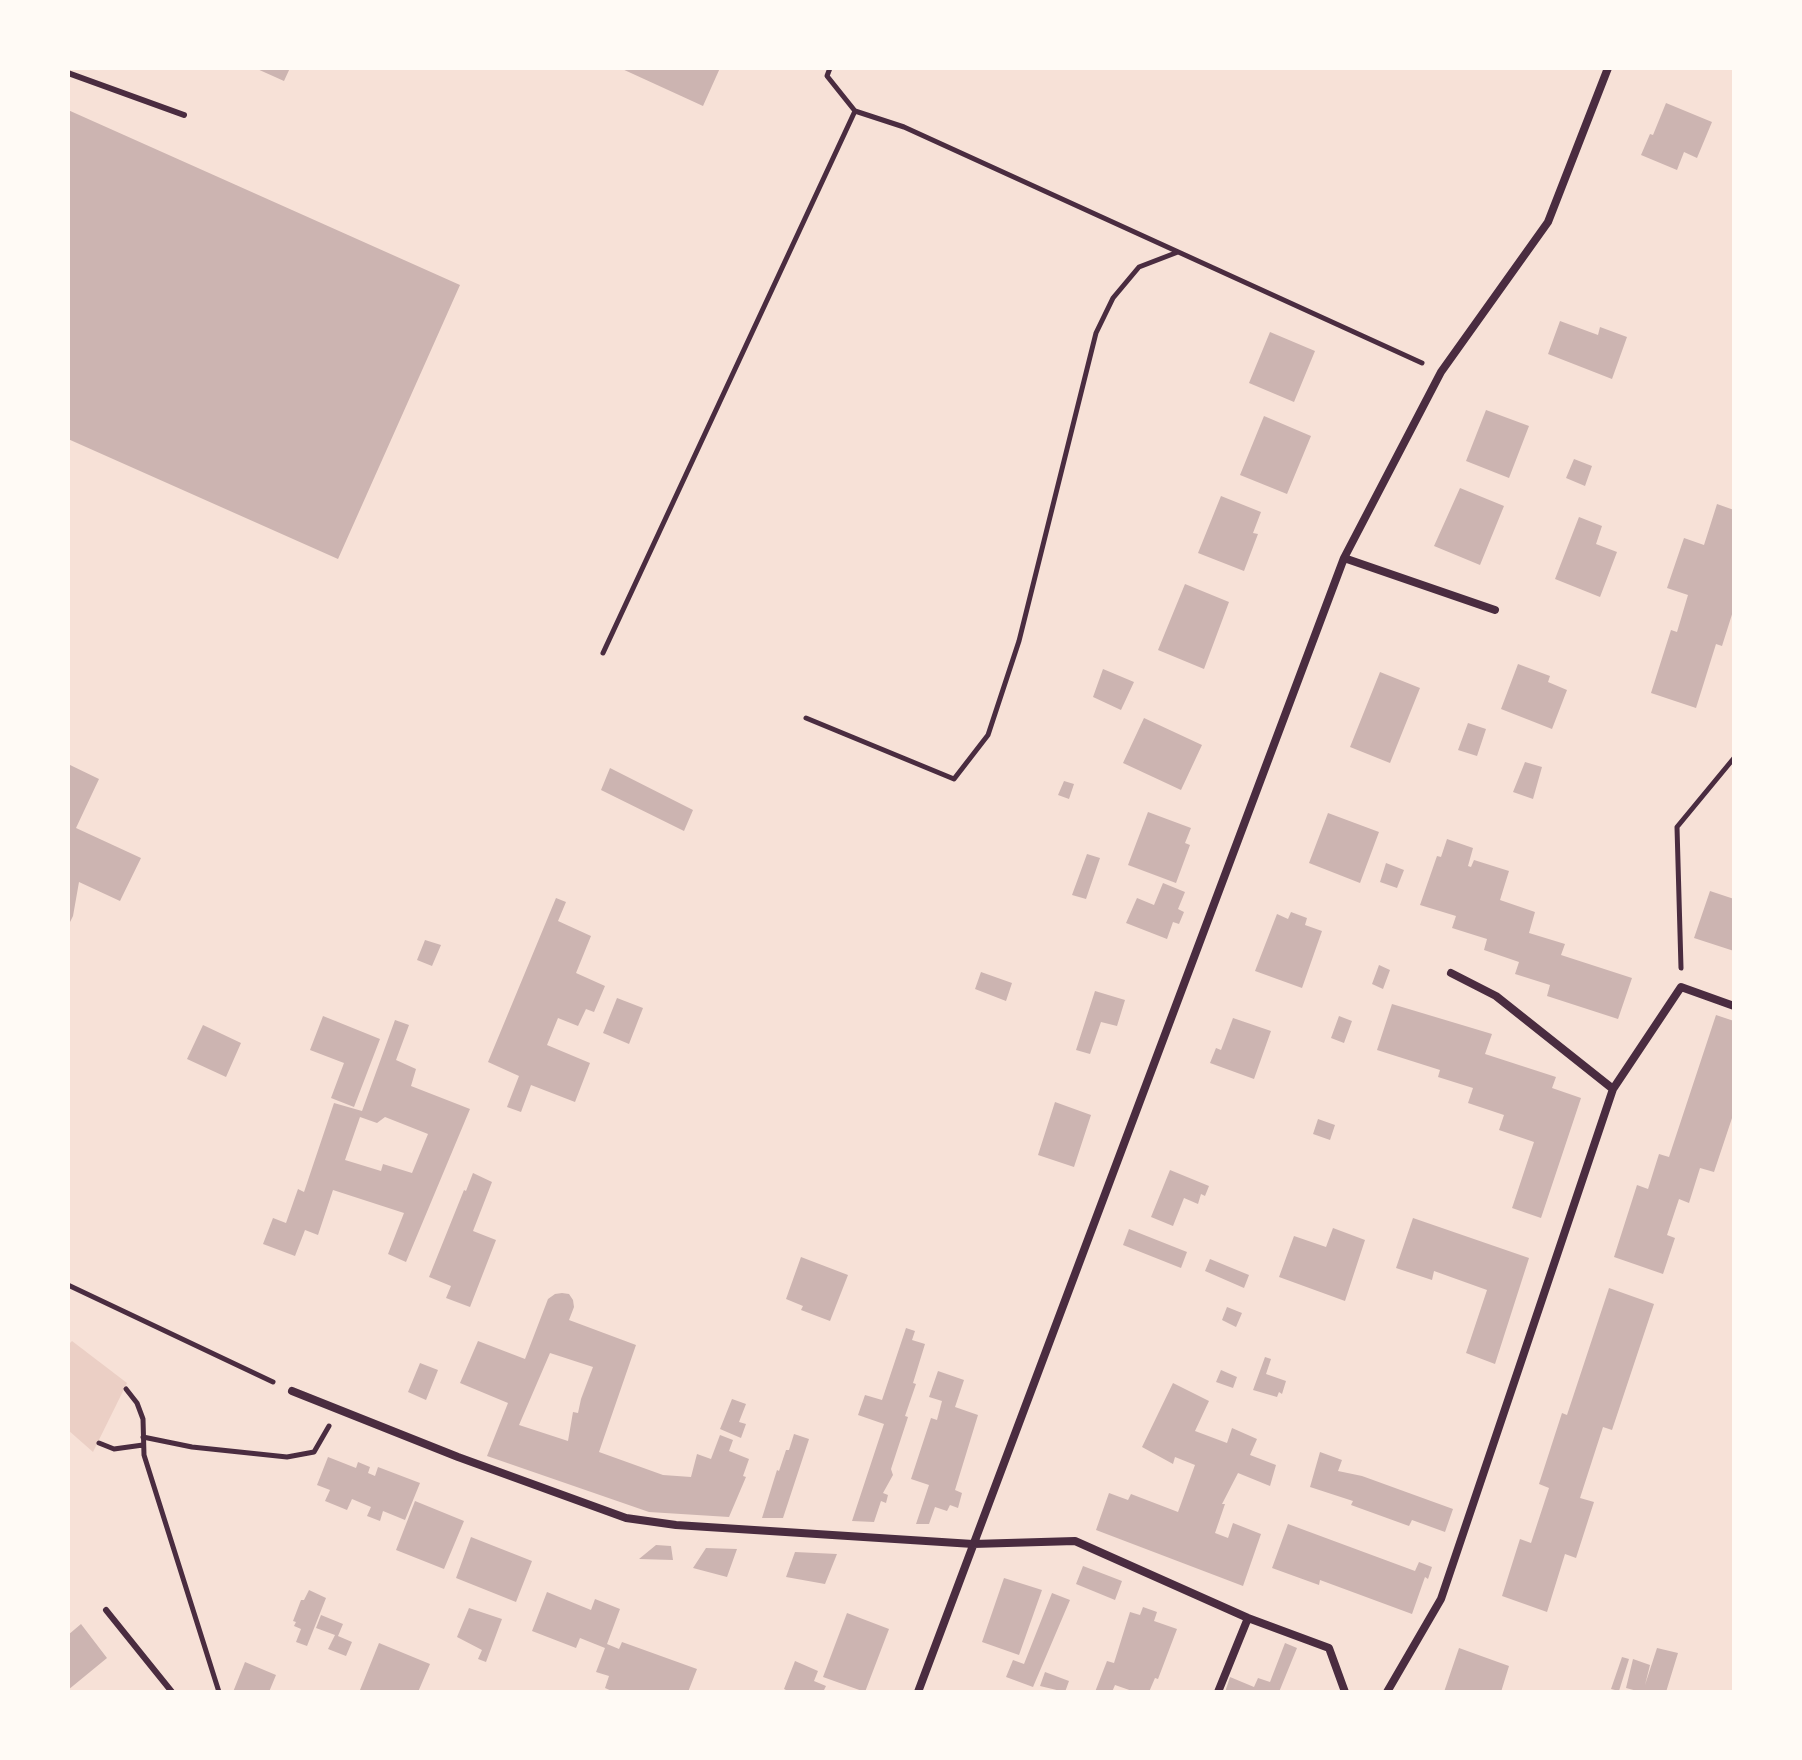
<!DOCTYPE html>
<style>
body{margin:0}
#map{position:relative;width:1802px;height:1760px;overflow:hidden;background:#f7e1d7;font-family:"Open Sans",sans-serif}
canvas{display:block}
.frame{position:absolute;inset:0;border:70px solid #fffaf5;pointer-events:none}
</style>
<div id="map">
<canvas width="1802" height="1760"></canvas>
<div class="frame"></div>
</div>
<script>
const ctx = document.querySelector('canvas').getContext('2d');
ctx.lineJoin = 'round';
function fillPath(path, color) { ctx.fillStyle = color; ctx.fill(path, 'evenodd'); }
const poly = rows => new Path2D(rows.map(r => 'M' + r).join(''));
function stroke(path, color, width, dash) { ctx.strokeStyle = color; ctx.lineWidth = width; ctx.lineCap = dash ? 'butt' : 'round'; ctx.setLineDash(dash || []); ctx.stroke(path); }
fillPath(poly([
 [72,1341,127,1383,93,1452,68,1430,68,1345]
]), '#ebcfc5');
fillPath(poly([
 [255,68,290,68,284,81],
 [620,68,720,68,703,106],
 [1666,103,1712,122,1697,158,1684,152,1677,170,1641,155,1650,134,1653,135],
 [68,110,460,285,338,559,68,439],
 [1560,321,1598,335,1600,327,1627,337,1612,379,1548,354],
 [1270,332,1315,351,1294,402,1249,383],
 [1486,410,1529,426,1509,478,1466,461],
 [1264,416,1311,436,1287,494,1240,475],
 [1574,459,1592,466,1585,486,1566,478],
 [1460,488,1504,506,1480,565,1434,546],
 [1221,496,1261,512,1253,533,1258,534,1244,571,1198,553],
 [1717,504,1734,510,1734,608,1722,646,1716,644,1696,708,1651,693,1671,630,1677,632,1688,595,1667,588,1684,538,1704,545],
 [1579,517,1602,526,1596,544,1617,552,1600,597,1555,579],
 [1185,584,1229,602,1204,669,1158,650],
 [1518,664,1550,676,1548,682,1567,690,1552,729,1501,709],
 [1103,669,1134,682,1121,710,1093,697],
 [1380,672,1420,688,1390,763,1350,747],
 [1144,718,1202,745,1181,790,1123,763],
 [1468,723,1486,729,1477,756,1458,750],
 [1525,762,1542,767,1533,799,1513,792],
 [68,764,99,779,76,828,141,858,120,901,79,882,73,916,68,926],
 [610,768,693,810,684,831,601,790],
 [1064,781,1074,784,1069,799,1058,795],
 [1148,812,1191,828,1185,843,1190,845,1176,883,1128,865],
 [1328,813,1379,832,1360,883,1309,863],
 [1447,839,1473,848,1468,866,1471,867,1474,860,1509,871,1500,900,1535,912,1529,933,1565,944,1561,955,1632,978,1618,1019,1547,996,1550,985,1515,974,1519,962,1484,950,1487,939,1452,928,1456,916,1420,905,1437,856,1441,857],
 [1087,854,1100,858,1086,899,1072,895],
 [1386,863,1404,870,1397,888,1380,882],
 [1163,883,1185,892,1178,909,1184,912,1179,924,1173,922,1167,939,1126,923,1137,898,1154,905],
 [1710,891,1734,899,1734,951,1694,938],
 [556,898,566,902,558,921,591,936,576,973,605,986,594,1012,586,1009,578,1026,558,1018,547,1045,590,1063,575,1102,531,1085,521,1112,507,1107,519,1076,488,1062],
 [1291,912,1307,918,1305,925,1322,931,1302,988,1255,971,1277,914,1288,919],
 [425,940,441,945,432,966,417,960],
 [1379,965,1390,970,1383,989,1372,984],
 [981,972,1012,983,1006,1001,975,989],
 [1095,991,1125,1000,1117,1026,1101,1022,1090,1054,1076,1050],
 [617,998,643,1008,629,1044,603,1033],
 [1392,1004,1492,1034,1485,1054,1556,1077,1552,1088,1581,1098,1541,1218,1512,1208,1534,1142,1499,1130,1504,1115,1468,1103,1473,1088,1438,1077,1440,1070,1377,1050],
 [1716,1015,1734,1021,1734,1112,1714,1172,1700,1168,1689,1203,1679,1199,1667,1235,1675,1238,1663,1274,1614,1257,1637,1185,1648,1189,1659,1154,1669,1157],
 [323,1016,380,1039,354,1107,331,1098,344,1063,310,1050],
 [1339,1016,1352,1021,1344,1043,1331,1038],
 [1233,1018,1271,1031,1254,1079,1210,1063,1216,1048,1221,1050],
 [395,1020,409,1025,396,1060,416,1069,411,1086,470,1109,406,1262,388,1254,404,1213,333,1190,318,1235,305,1230,295,1256,263,1244,273,1218,286,1223,298,1189,304,1192,334,1103,362,1111],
 [360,1117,377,1123,385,1117,428,1134,412,1173,383,1164,381,1171,345,1160],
 [203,1025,241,1043,226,1077,187,1059],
 [1055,1102,1091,1115,1074,1167,1038,1155],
 [1318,1119,1335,1125,1330,1140,1313,1134],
 [1170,1170,1209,1186,1205,1196,1201,1194,1198,1204,1184,1198,1173,1226,1151,1217],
 [473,1173,492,1182,473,1231,496,1240,470,1307,446,1298,451,1286,429,1277,464,1190,466,1191],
 [1413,1218,1529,1258,1495,1364,1466,1353,1487,1290,1434,1271,1432,1280,1396,1268],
 [1333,1228,1365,1240,1345,1301,1279,1277,1294,1236,1326,1247],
 [1129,1229,1187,1252,1181,1268,1123,1245],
 [801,1257,848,1275,830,1321,801,1310,803,1306,786,1299],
 [1210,1259,1249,1275,1244,1288,1205,1271],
 [1609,1288,1654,1304,1612,1430,1603,1427,1580,1498,1594,1502,1576,1558,1565,1554,1547,1612,1502,1596,1520,1539,1531,1543,1549,1488,1539,1484,1562,1413,1567,1415],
 [562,1293,569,1294,573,1300,574,1307,569,1320,636,1345,599,1452,663,1475,691,1477,697,1454,711,1459,720,1435,733,1440,729,1451,749,1459,743,1476,746,1477,729,1517,649,1512,487,1456,508,1403,460,1383,478,1341,525,1359,548,1299,555,1294],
 [550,1353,593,1367,581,1399,578,1413,573,1412,568,1441,519,1425],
 [1227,1307,1242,1313,1236,1327,1222,1320],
 [906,1328,915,1331,912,1340,925,1344,913,1383,916,1384,905,1416,908,1417,891,1469,893,1475,883,1493,888,1495,886,1503,881,1501,874,1522,852,1521,884,1424,858,1415,865,1395,882,1400],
 [1265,1357,1271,1359,1266,1374,1286,1381,1282,1394,1279,1392,1277,1397,1253,1390],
 [420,1363,438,1370,426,1400,408,1392],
 [1221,1370,1237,1377,1233,1388,1216,1382],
 [938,1371,964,1380,955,1407,978,1415,955,1490,962,1493,958,1508,950,1505,947,1511,935,1507,929,1524,916,1524,929,1485,911,1479,931,1418,937,1420,942,1401,929,1397],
 [1173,1383,1209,1401,1195,1431,1227,1443,1232,1428,1257,1439,1250,1455,1276,1465,1270,1486,1238,1473,1222,1504,1225,1504,1215,1533,1228,1538,1233,1523,1261,1534,1243,1586,1096,1530,1109,1493,1128,1500,1131,1494,1178,1512,1195,1465,1175,1457,1173,1464,1142,1447],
 [732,1399,746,1404,739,1422,746,1424,741,1438,720,1429],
 [794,1434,809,1439,783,1518,762,1518,777,1470,779,1471,786,1450,789,1450],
 [1320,1452,1342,1460,1338,1471,1362,1476,1453,1509,1445,1532,1412,1520,1409,1526,1351,1505,1353,1501,1310,1487],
 [328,1457,356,1468,358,1462,370,1467,368,1473,375,1476,378,1467,420,1483,405,1520,383,1511,380,1521,367,1516,371,1507,352,1499,347,1510,325,1501,330,1490,317,1485],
 [415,1501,464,1521,444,1569,396,1550],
 [1288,1524,1415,1571,1419,1562,1432,1567,1428,1579,1425,1577,1412,1614,1320,1580,1319,1585,1272,1568],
 [471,1537,532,1561,516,1602,456,1578],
 [656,1545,671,1546,673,1560,639,1559],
 [706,1548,737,1549,727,1577,693,1568],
 [795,1552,837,1554,825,1584,786,1577],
 [1083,1566,1122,1581,1115,1600,1076,1584],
 [1004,1578,1042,1590,1019,1655,982,1642],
 [309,1590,326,1598,307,1646,296,1642,301,1629,294,1626,296,1622,293,1621,301,1600,304,1600],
 [547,1592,591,1610,595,1599,620,1609,607,1644,619,1649,622,1642,697,1669,688,1692,614,1692,605,1688,609,1676,596,1672,605,1648,580,1638,576,1648,532,1631],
 [1052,1593,1070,1600,1033,1687,1006,1677,1013,1660,1024,1664],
 [1143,1607,1157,1612,1154,1621,1177,1629,1158,1679,1155,1678,1149,1692,1135,1692,1115,1685,1112,1692,1095,1692,1107,1661,1114,1663,1130,1612,1140,1615],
 [469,1608,502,1619,486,1662,478,1659,482,1650,457,1637],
 [847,1613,889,1629,865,1692,823,1677],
 [321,1615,343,1624,338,1636,352,1642,346,1656,328,1649,335,1635,316,1628],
 [81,1624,107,1658,68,1690,68,1635],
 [379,1643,430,1664,418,1692,365,1692,360,1690],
 [1285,1643,1297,1648,1279,1692,1225,1692,1230,1677,1254,1687,1258,1678,1270,1682],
 [1459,1648,1509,1666,1501,1692,1444,1692],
 [1657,1648,1678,1653,1666,1692,1641,1692,1626,1688,1633,1659,1650,1665,1645,1685],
 [1622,1657,1629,1659,1619,1691,1611,1689],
 [795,1661,818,1671,814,1681,826,1686,823,1692,790,1692,784,1689],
 [245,1662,276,1675,269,1692,233,1692],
 [1045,1672,1069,1681,1065,1692,1040,1686]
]), '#ccb4b1');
stroke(poly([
 [830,68,827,76,855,111,904,127,1422,363],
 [603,653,855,111],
 [806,718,954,779,988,735,1019,641,1096,333,1113,298,1139,267,1178,252],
 [1681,968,1677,827,1734,758],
 [68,1285,273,1382],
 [126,1389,137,1403,143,1419,144,1455,219,1692],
 [143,1437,192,1447,287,1457,314,1452,329,1426],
 [99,1443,114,1449,143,1445]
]), '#4a2c40', 5);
stroke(poly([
 [68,73,184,115],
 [106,1610,172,1692]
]), '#4a2c40', 6);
stroke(poly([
 [1344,558,1495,610],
 [1451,973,1496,996,1613,1089],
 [292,1391,458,1457,626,1518,676,1525,973,1544,1075,1541,1248,1618,1329,1648,1345,1692],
 [918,1692,1344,558,1441,372,1548,222,1608,68],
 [1218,1692,1248,1618],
 [1387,1692,1441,1599,1613,1089,1681,987,1734,1006]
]), '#4a2c40', 8);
</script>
